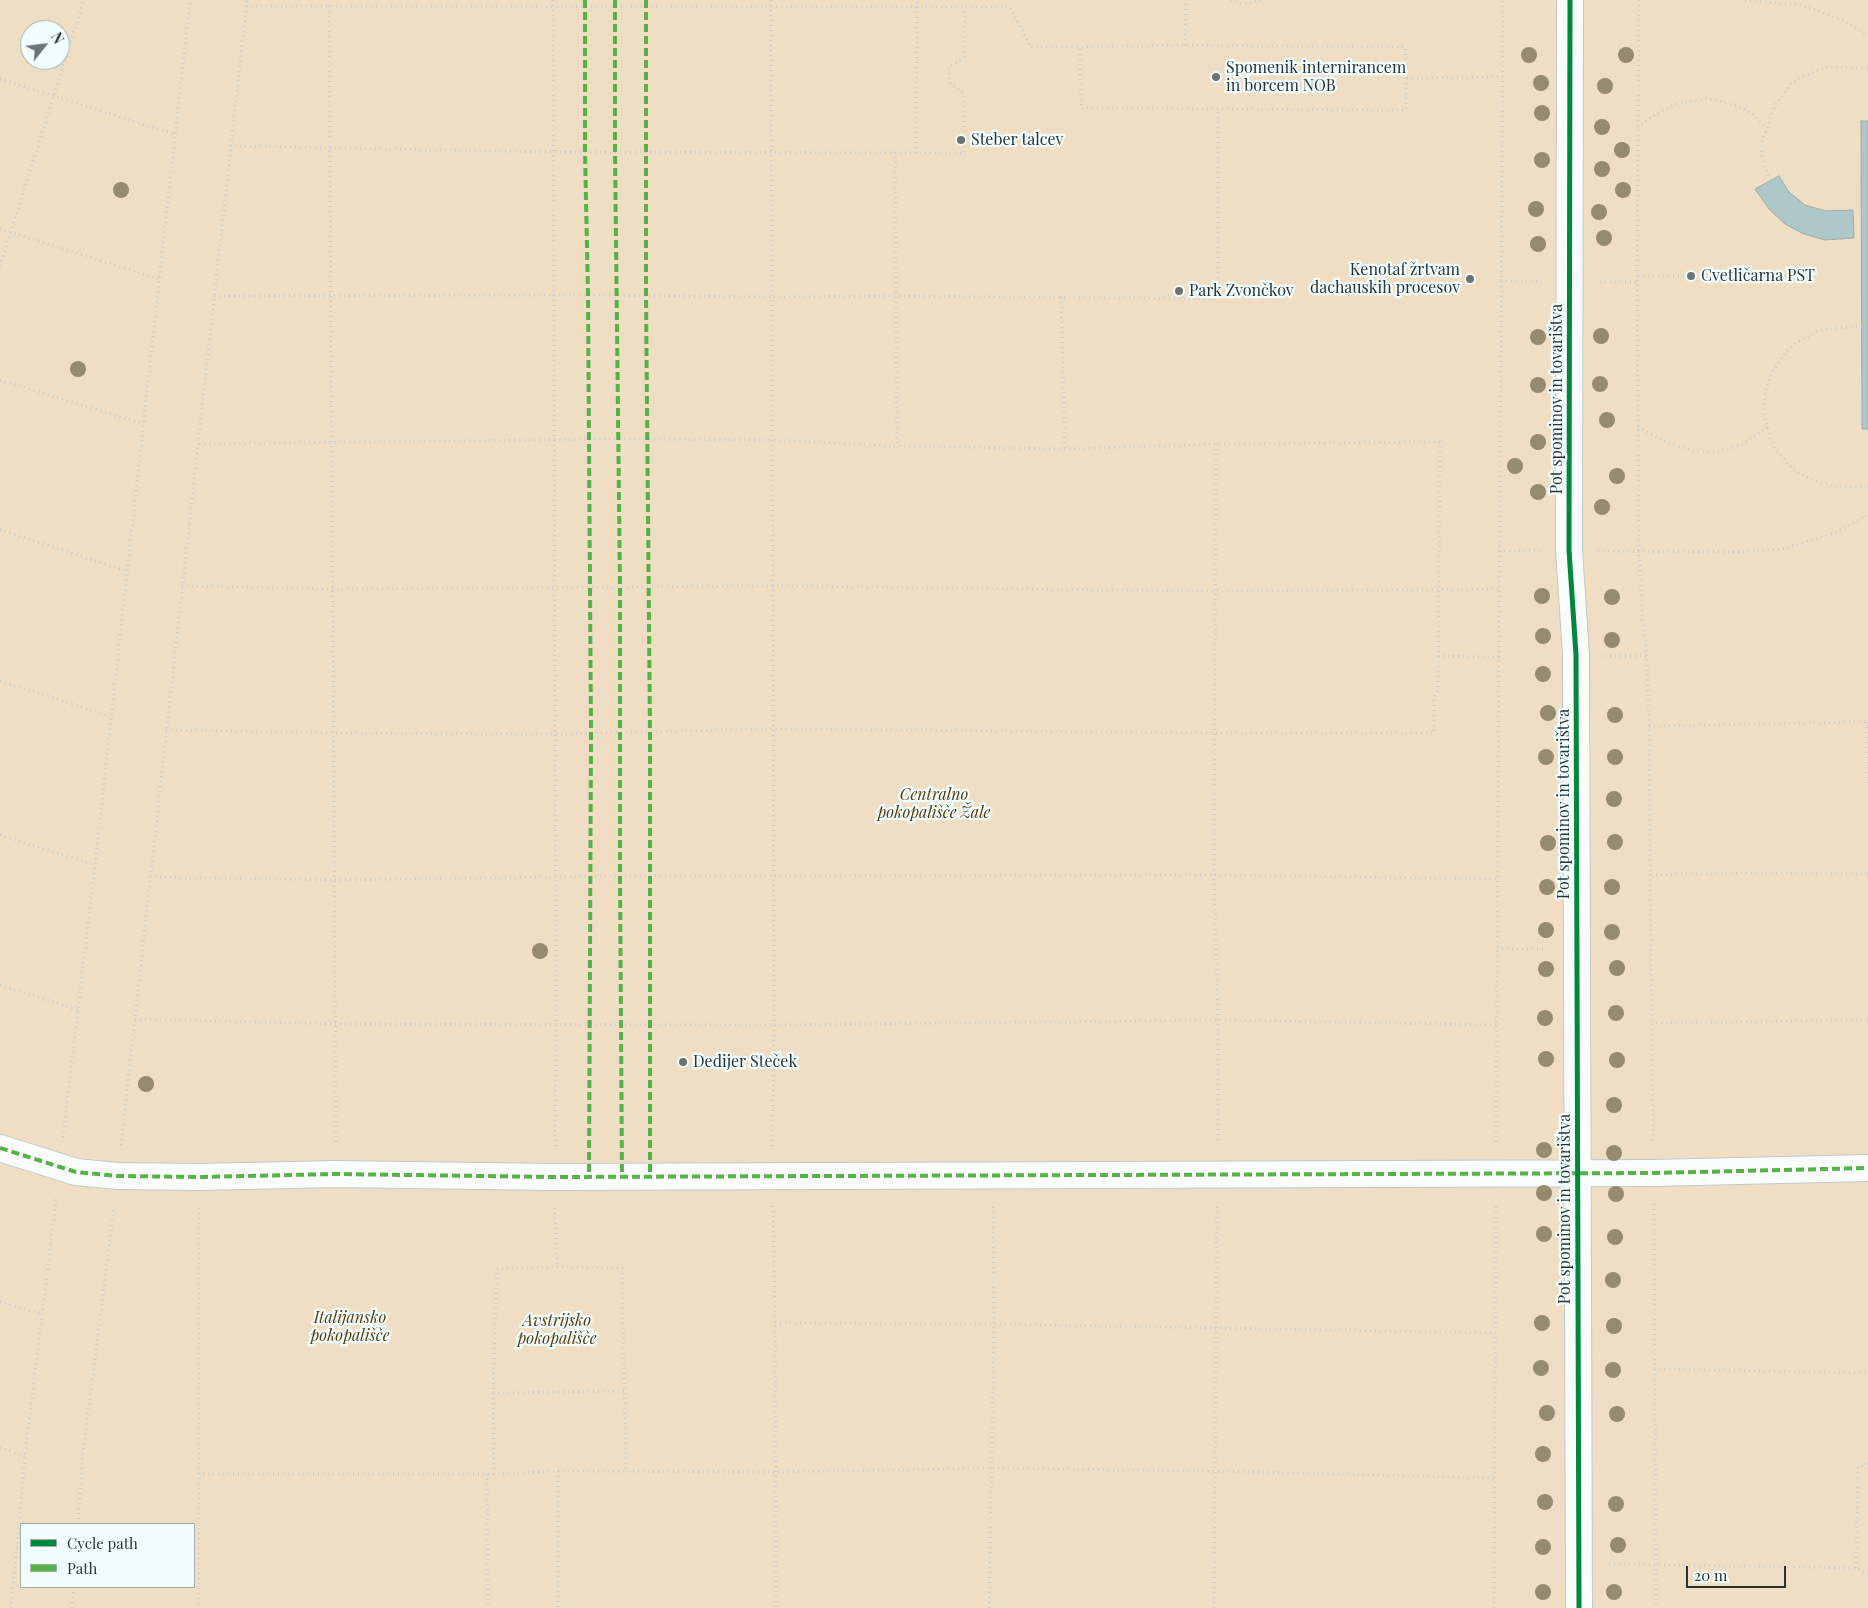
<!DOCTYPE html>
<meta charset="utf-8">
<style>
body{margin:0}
#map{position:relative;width:1868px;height:1608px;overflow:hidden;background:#e1eeee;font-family:"Playfair Display",serif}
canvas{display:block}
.legend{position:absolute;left:20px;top:1523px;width:175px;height:65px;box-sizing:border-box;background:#f0fefe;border:1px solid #a1acad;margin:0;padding:6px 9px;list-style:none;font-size:15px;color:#2a3233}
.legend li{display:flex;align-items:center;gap:10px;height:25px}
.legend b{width:25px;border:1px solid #a1acad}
.north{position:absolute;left:20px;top:20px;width:50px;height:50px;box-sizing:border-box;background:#f0fefe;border:1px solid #a1acad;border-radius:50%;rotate:61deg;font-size:14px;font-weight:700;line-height:20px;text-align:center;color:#2a3233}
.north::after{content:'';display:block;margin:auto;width:18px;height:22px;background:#6a7474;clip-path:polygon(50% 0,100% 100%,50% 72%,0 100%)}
.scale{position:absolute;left:1686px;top:1566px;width:100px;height:22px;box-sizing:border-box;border:2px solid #2a3233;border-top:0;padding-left:6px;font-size:15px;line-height:18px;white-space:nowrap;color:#2a3233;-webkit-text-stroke:4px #f0fefe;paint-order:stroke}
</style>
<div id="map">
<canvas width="1868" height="1608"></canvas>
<ul class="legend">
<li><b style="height:6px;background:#00873e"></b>Cycle path</li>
<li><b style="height:6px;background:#56b246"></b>Path</li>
</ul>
<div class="north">N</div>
<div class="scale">20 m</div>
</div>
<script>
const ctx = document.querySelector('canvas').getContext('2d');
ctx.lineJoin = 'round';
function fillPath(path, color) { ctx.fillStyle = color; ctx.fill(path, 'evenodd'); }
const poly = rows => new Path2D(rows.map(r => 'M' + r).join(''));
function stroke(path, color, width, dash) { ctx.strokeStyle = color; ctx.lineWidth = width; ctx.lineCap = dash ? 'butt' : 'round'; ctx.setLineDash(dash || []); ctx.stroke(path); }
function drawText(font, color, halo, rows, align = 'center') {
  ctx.font = font + ' "Playfair Display",serif'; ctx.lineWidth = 4.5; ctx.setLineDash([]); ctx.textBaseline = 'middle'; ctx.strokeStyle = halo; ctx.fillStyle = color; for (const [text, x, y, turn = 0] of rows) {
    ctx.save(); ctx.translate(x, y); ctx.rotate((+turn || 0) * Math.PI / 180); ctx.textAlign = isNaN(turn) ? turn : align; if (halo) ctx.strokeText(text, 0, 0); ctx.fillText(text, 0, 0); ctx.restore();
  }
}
fillPath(poly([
 [0,0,1868,0,1868,1608,0,1608],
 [30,30,60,30,60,60,30,60],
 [21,1524,194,1524,194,1587,21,1587]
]), '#efdec4');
const building = poly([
 [1861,121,1868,121,1868,429,1862,429,1861,121],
 [1779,176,1789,192,1805,205,1826,211,1853,210,1854,238,1825,240,1804,234,1785,224,1769,209,1755,189,1779,176]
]);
fillPath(building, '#aec7c8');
stroke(building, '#a2abab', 1);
const street = poly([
 [1570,0,1569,550,1576,655,1579,1608],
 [0,1148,76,1172,118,1176,199,1177,336,1174,554,1177,1653,1173,1868,1168]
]);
stroke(street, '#c0cacb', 28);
stroke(poly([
 [553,0,556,1025,555,1147],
 [771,0,774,1025,772,1147],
 [1231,0,1242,4,1264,0],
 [1639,0,1637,282,1639,552,1642,614,1647,656,1649,726,1653,1142],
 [1745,0,1802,5,1842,20,1868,35],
 [246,6,1010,7,1030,47,1080,47],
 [329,6,336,1145],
 [1185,45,1186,0],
 [1406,78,1406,110,1081,108,1080,47,1185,45,1405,47,1406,78,1502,77],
 [0,79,174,134],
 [1638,128,1651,117,1676,104,1706,99,1728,103,1742,108,1752,114,1765,127],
 [230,146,553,152,964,153,964,94,949,82,949,67,964,57,965,7],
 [895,152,897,446],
 [916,153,917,0],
 [1771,180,1764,166,1761,148,1763,139,1775,105,1791,84,1801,77,1826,67,1868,68],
 [0,229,159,279],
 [0,266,84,0],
 [1638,276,1688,276],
 [1501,281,1539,281],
 [1600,282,1637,282],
 [214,296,588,295,772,297,896,296,1218,299,1218,109],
 [1061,297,1065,449],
 [1862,326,1828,329,1817,332,1796,343,1787,351,1773,370,1765,392,1764,415,1770,438,1776,449,1791,467,1800,474,1810,479,1833,486,1868,487],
 [0,380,143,424],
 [1638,427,1666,442,1693,451,1716,452,1741,445,1767,427],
 [1216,444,1214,875,1218,1020,1218,1144],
 [0,530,127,571],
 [1499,551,1540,550],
 [1598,551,1739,552,1782,549,1834,533,1868,515],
 [182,586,332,589,773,586,1215,591,1499,589],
 [1438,656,1499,657],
 [1605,656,1647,656],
 [0,681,110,716],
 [1867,722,1868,785],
 [1649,726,1868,722],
 [166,730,333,733,555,734,773,729,1215,733,1434,733,1434,698,1438,690,1440,442,1216,444,1065,449,897,446,772,440,619,439,198,444],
 [0,835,95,865],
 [1651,875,1742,873,1868,874],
 [150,877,334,880,620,876,1214,875,1497,879],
 [1497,949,1547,949],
 [0,985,78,1010],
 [135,1019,335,1024,774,1025,1218,1020,1497,1025],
 [1651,1023,1868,1020],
 [63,1137,95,865,190,0],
 [1496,1142,1503,0],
 [121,1145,247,0],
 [1654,1204,1656,1608],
 [773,1206,775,1323,776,1608],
 [199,1208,199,1608],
 [555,1208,557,1267],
 [0,1302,42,1314],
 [775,1323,994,1324,1495,1333],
 [1654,1369,1868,1373],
 [493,1393,624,1391],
 [0,1448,25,1456],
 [558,1471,558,1608],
 [198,1474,494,1474,558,1471,776,1472,992,1468,1214,1471,1495,1478],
 [487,1474,488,1608],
 [494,1474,493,1393,497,1269,557,1267,622,1268,626,1472],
 [78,1524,82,1462,114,1206],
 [1609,1564,1856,1568,1868,1575],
 [1856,1568,1858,1467,1868,1463],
 [11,1608,25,1456,56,1198],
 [72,1608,74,1587],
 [989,1608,994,1324,993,1206],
 [1214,1608,1217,1205],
 [1494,1608,1496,1204]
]), '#cacece', 3, [1, 4]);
stroke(street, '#fafcfc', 26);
stroke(poly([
 [585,0,585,152,588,295,591,733,589,1177],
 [615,0,615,152,620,587,620,876,622,1177],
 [646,0,646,296,650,732,650,1176],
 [0,1148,76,1172,118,1176,199,1177,336,1174,554,1177,1653,1173,1868,1168]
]), '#56b246', 4, [8, 4]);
stroke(poly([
 [1570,0,1569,550,1576,655,1579,1608]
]), '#00873e', 5);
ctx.fillStyle = '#968a71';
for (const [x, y] of [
 [1529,55],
 [1626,55],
 [1541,83],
 [1605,86],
 [1542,113],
 [1602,127],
 [1622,150],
 [1542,160],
 [1602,169],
 [121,190],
 [1623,190],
 [1536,209],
 [1599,212],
 [1604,238],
 [1538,244],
 [1601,336],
 [1538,337],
 [78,369],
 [1600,384],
 [1538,385],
 [1607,420],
 [1538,442],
 [1515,466],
 [1617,476],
 [1538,492],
 [1602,507],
 [1542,596],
 [1612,597],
 [1543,636],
 [1612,640],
 [1543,674],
 [1548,713],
 [1615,715],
 [1546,757],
 [1615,757],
 [1614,799],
 [1615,842],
 [1548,843],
 [1547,887],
 [1612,887],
 [1546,930],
 [1612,932],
 [540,951],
 [1617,968],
 [1546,969],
 [1616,1013],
 [1545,1018],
 [1546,1059],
 [1617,1060],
 [146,1084],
 [1614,1105],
 [1544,1150],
 [1614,1153],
 [1544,1193],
 [1616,1194],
 [1544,1234],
 [1615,1237],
 [1613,1280],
 [1542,1323],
 [1614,1326],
 [1541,1368],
 [1613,1370],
 [1547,1413],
 [1617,1414],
 [1543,1454],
 [1545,1502],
 [1616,1504],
 [1618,1545],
 [1543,1547],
 [1543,1592],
 [1614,1592]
]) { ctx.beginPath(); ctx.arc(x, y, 8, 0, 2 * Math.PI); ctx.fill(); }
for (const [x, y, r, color] of [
 [1216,77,5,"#6a7474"],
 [961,140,5,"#6a7474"],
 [1691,276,5,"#6a7474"],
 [1470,279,5,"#6a7474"],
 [1179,291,5,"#6a7474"],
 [683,1062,5,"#6a7474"]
]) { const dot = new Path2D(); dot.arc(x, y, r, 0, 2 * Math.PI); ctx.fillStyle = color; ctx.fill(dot); stroke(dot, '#f0fefe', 2); }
drawText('16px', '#2a3233', '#f0fefe', [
 ["Spomenik internirancem",1226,68],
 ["in borcem NOB",1226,86],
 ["Steber talcev",971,140],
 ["Kenotaf žrtvam",1460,270,"right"],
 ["dachauskih procesov",1460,288,"right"],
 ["Cvetličarna PST",1701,276],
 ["Park Zvončkov",1189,291],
 ["Dedijer Steček",693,1062]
], 'left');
drawText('16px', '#2a3233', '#f0fefe', [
 ["Pot spominov in tovarištva",1557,399,-90],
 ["Pot spominov in tovarištva",1564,804,-90],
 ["Pot spominov in tovarištva",1565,1209,-90]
]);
drawText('italic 16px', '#59380a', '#f0fefe', [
 ["Centralno",934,795],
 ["pokopališče Žale",934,813],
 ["Italijansko",350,1318],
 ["pokopališče",350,1336],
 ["Avstrijsko",557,1321],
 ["pokopališče",557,1339]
]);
</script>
